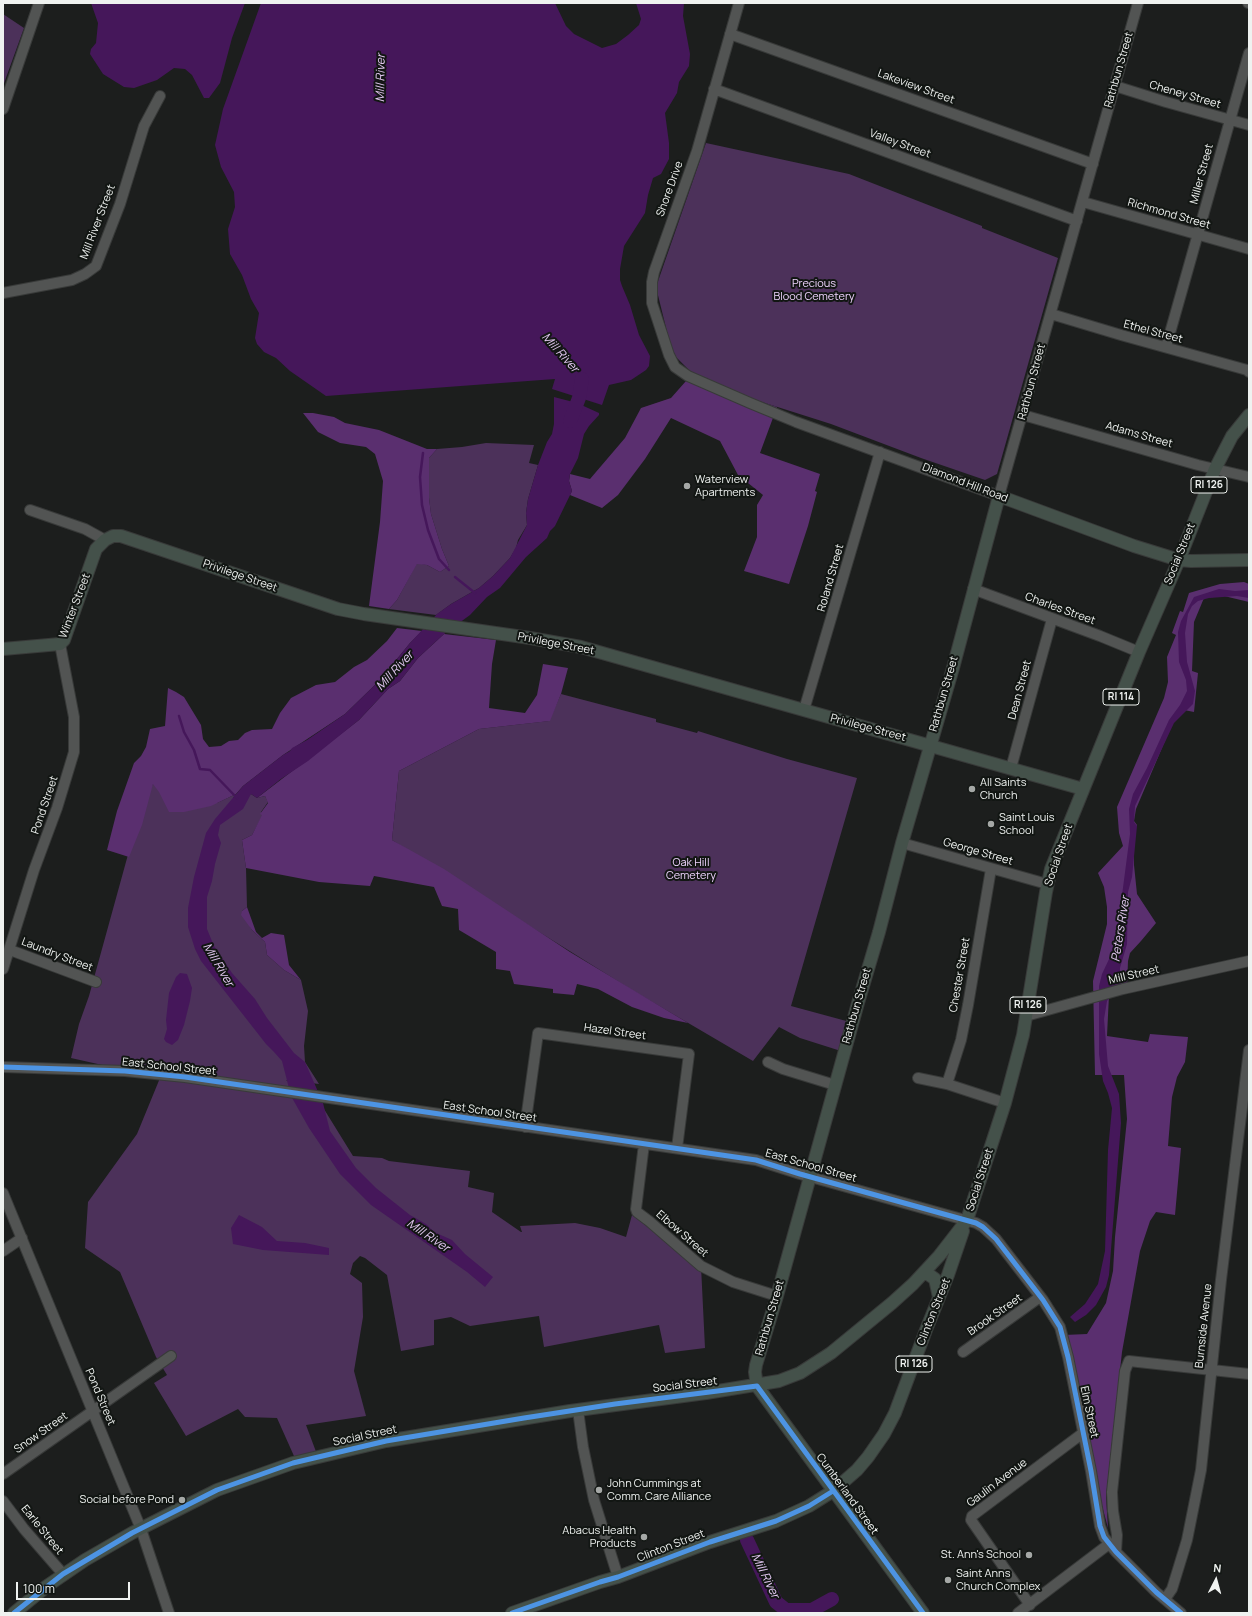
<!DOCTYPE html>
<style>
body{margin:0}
#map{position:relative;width:1252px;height:1616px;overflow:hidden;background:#1c1e1d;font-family:Manrope,sans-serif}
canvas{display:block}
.frame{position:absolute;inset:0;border:4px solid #eff2f0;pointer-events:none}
.north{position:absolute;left:1196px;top:1560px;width:40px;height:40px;-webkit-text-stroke:3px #121613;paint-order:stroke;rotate:6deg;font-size:11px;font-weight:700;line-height:16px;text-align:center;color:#eff2f0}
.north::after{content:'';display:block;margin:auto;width:14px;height:18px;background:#eff2f0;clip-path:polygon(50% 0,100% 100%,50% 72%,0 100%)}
.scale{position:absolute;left:16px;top:1582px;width:114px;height:18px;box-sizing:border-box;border:2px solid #eff2f0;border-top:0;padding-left:5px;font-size:12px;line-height:14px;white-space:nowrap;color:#eff2f0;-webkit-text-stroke:3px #121613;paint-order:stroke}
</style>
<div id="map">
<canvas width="1252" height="1616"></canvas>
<div class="frame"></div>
<div class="north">N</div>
<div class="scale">100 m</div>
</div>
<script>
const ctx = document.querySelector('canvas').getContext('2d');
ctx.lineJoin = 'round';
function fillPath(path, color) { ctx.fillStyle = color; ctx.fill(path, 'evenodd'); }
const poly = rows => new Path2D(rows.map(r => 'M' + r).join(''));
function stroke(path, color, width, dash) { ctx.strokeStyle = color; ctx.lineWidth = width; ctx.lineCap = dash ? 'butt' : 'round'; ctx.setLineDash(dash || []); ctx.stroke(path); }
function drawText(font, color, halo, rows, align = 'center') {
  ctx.font = font + ' Manrope,sans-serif'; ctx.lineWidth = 4; ctx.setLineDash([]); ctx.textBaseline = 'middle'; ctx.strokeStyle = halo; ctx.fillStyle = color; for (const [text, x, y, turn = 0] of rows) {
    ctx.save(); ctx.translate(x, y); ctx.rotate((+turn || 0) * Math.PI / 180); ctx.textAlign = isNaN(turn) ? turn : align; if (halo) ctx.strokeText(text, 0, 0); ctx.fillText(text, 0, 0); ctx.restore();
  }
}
fillPath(poly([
 [3,14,24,28,3,86],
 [706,143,849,174,982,226,982,228,1058,258,997,474,985,480,921,458,831,424,743,396,690,371,676,357,670,344,656,287],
 [486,443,534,445,529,463,538,465,528,499,526,513,527,525,518,540,516,548,510,558,493,576,479,588,451,604,436,615,389,609,397,600,417,563,427,565,440,572,449,566,442,549,431,514,429,498,429,458,437,449,462,447],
 [561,694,656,719,656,722,697,733,698,731,787,759,857,778,791,1006,850,1022,844,1052,800,1038,779,1027,753,1061,632,990,392,840,399,771,479,729,549,721],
 [153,783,217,803,236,794,233,798,251,794,257,798,265,796,268,802,261,812,263,815,252,835,242,840,246,868,247,907,242,911,252,930,265,942,267,955,284,970,301,980,308,1011,304,1046,305,1062,319,1084,286,1080,319,1101,353,1156,382,1158,389,1161,470,1171,468,1187,494,1193,492,1212,521,1232,522,1232,520,1226,575,1223,600,1228,626,1237,632,1215,701,1266,705,1348,665,1353,659,1325,544,1347,539,1316,470,1326,451,1317,434,1320,434,1345,401,1351,387,1275,365,1258,360,1256,353,1263,350,1274,362,1283,363,1317,354,1371,366,1416,306,1425,318,1457,298,1465,277,1418,245,1417,238,1409,186,1436,154,1383,167,1375,156,1357,120,1272,85,1248,88,1202,137,1134,160,1078,71,1058,79,1024,89,996,129,851]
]), '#4c315a');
fillPath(poly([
 [690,371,743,396,777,407,760,453,820,474,815,491,817,492,808,526,789,584,744,571,757,537,757,505,763,495,738,475,720,441,671,418,645,459,618,495,602,508,570,495,572,491,569,481,570,474,590,479,625,438,641,408,671,398,686,381],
 [303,413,313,413,334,417,345,423,379,430,427,449,437,449,429,458,429,498,431,514,442,549,449,566,440,572,427,565,417,564,397,600,389,609,369,606,380,522,383,481,375,454,366,447,340,443,318,432],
 [1244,582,1249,584,1249,602,1224,596,1204,598,1194,622,1192,671,1198,673,1194,712,1184,710,1173,722,1136,809,1134,821,1137,825,1134,833,1134,865,1137,894,1156,923,1141,941,1130,953,1128,961,1127,988,1109,995,1107,1036,1148,1042,1150,1034,1188,1037,1185,1062,1177,1077,1172,1097,1168,1146,1181,1148,1175,1215,1156,1212,1150,1221,1140,1251,1122,1352,1106,1497,1108,1528,1088,1453,1064,1335,1087,1334,1106,1303,1113,1271,1115,1237,1127,1119,1124,1075,1095,1075,1093,981,1107,924,1107,907,1104,887,1098,873,1123,846,1119,833,1117,807,1164,698,1168,682,1167,657,1176,635,1172,633,1180,611,1183,612,1189,593,1220,584],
 [397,628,422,631,410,643,379,681,345,714,283,755,243,786,236,794,211,806,184,812,169,812,159,792,153,784,142,825,129,857,107,850,117,811,134,763,141,756,146,747,150,729,165,726,168,688,176,692,184,697,201,725,203,739,209,747,221,746,229,741,238,740,245,733,252,730,272,729,280,713,291,698,316,685,335,682,354,667,367,660,387,641],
 [444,634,496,640,492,664,489,708,525,713,537,695,543,664,568,668,561,694,550,721,479,729,399,771,392,840,444,869,570,952,688,1023,664,1018,632,1007,598,989,577,984,574,995,553,993,553,989,514,984,510,971,496,969,496,952,459,930,458,909,442,906,434,887,374,876,370,886,319,882,246,868,242,840,252,835,262,815,260,814,268,803,265,796,257,798,359,720,388,689,400,681,418,658],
 [247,907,256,932,262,938,271,933,284,935,289,965,301,980,284,970,267,955,265,942,252,930,241,915,242,911]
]), '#5a2f6f');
fillPath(poly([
 [91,3,245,3,232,38,220,83,209,98,204,98,192,75,185,69,174,68,157,80,134,88,124,87,103,74,90,54,91,49,96,43,98,23],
 [261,3,555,3,566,26,574,34,602,48,616,44,628,35,639,25,641,19,636,3,684,3,683,16,690,54,689,66,679,82,677,93,665,113,669,143,669,159,661,174,653,178,648,195,645,213,624,246,620,269,620,280,622,286,630,305,639,335,650,356,649,366,646,370,631,380,609,385,602,405,552,389,555,379,326,396,290,371,276,358,264,352,257,344,255,338,259,313,251,299,242,275,230,254,228,229,235,207,234,192,221,167,215,145,223,109],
 [554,397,577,403,599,413,599,415,589,426,584,434,578,458,570,474,569,481,572,491,555,526,550,531,547,538,526,557,500,588,487,597,470,615,444,634,418,658,400,681,388,689,359,720,308,761,281,779,257,798,251,794,243,809,220,825,218,835,221,843,215,864,212,881,207,897,207,929,214,946,232,973,255,999,267,1018,294,1053,305,1062,323,1103,330,1131,356,1168,376,1188,410,1215,426,1224,434,1232,452,1240,465,1254,493,1277,485,1287,467,1272,371,1205,340,1174,309,1128,291,1096,282,1061,274,1052,266,1044,201,961,195,949,188,927,188,908,194,877,206,833,215,819,243,786,283,755,290,751,292,748,307,740,345,714,379,681,410,643,437,614,451,604,479,588,493,576,510,558,527,525,526,513,528,499,538,465,547,442,552,434,554,424],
 [1219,589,1235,591,1249,590,1249,598,1237,596,1209,598,1198,601,1192,606,1188,614,1185,633,1187,662,1195,691,1193,704,1174,723,1135,806,1134,822,1137,826,1132,877,1128,892,1127,944,1120,968,1120,983,1107,1001,1104,1019,1108,1066,1119,1094,1121,1123,1109,1275,1106,1287,1096,1305,1086,1315,1075,1322,1070,1317,1085,1304,1098,1284,1105,1251,1108,1150,1112,1108,1108,1093,1103,1081,1099,1054,1099,986,1102,974,1110,957,1118,926,1130,834,1129,809,1133,794,1147,768,1169,720,1180,705,1187,691,1186,680,1179,662,1178,632,1181,621,1194,597],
 [180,973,187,974,192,988,190,1001,184,1025,178,1040,172,1045,166,1042,164,1039,167,1029,166,1020,169,993,176,977],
 [239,1215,262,1227,277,1241,305,1243,329,1248,329,1255,263,1250,233,1244,231,1228]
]), '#45175a');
stroke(poly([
 [423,453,420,477,422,505,428,530,439,559,449,570],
 [455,577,475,593],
 [179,716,184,732,194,750,200,769,210,770,237,798]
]), '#45175a', 2.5);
stroke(poly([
 [570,421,579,398,582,379],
 [747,1540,776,1602,786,1610],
 [785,1613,786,1610,812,1610,832,1599]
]), '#45175a', 14);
const minor = poly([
 [739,3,697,151,654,272,652,282,652,303,669,355,675,367,688,376,750,403,796,422,999,496,1138,3],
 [1248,3,1249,3],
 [730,34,1093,164],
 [1115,86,1166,102,1249,125],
 [714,89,1077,221],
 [3,109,39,3],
 [1083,202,1249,249],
 [3,293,72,280,85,274,96,266,120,204,144,126,160,96],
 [1051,314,1121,335,1247,370,1249,372],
 [1166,347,1249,53],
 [1023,415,1198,465,1249,477],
 [30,510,85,529,105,540],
 [973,589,1100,636,1139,652],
 [804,710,880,452],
 [1011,768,1052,619],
 [902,843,1047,884],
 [10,950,96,982],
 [3,969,34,870,57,808,74,752,74,717,60,644],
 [1026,1016,1123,989,1249,961],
 [768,1062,783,1069,835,1085],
 [3,1067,125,1071,185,1077,756,1160,800,1174,976,1223,983,1227,996,1239,1043,1300,1060,1327,1068,1357,1091,1471,1100,1526,1104,1537,1116,1552,1156,1592,1181,1613],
 [918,1078,947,1084,1005,1103],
 [947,1084,961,1040,968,1005,991,869],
 [525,1127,538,1033,689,1054,677,1148],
 [644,1144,636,1209,637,1212,649,1221,701,1266,733,1282,777,1296],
 [3,1193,141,1529,169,1613],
 [3,1251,22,1238],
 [963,1352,1040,1297],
 [578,1410,583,1447,594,1500,618,1577],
 [3,1474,171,1356],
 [3,1501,24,1529,63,1574],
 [1116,1552,1117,1535,1113,1511,1112,1492,1125,1371,1129,1361,1249,1374],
 [1165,1599,1172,1589,1187,1540,1201,1470,1221,1280,1249,1050],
 [1030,1605,971,1520,972,1516,1083,1433],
 [1018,1613,1109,1544]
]);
const major = poly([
 [3,649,60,644,64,640,96,549,105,540,113,536,121,536,338,609,364,614,530,638,581,647,1083,789],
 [923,1274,928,1274,935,1279,939,1297],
 [14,1613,47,1586,85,1560,132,1533,217,1490,293,1463,386,1441,570,1411,706,1393,779,1381,800,1373,831,1353,892,1303,913,1284,939,1256,967,1220,1005,1103,1023,1035,1046,892,1051,869,1139,652,1179,560,1215,469,1232,436,1249,415],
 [512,1613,600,1582,618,1577,710,1542,776,1521,809,1506,833,1491,857,1470,868,1457,884,1434,895,1413,926,1330,948,1275,963,1231],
 [923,1613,757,1386,755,1372,756,1365,777,1296,858,1003,879,932,902,843,953,668,999,496,1134,546,1179,560,1191,561,1249,560]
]);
stroke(minor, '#383a39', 12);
stroke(major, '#383a39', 14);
stroke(minor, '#525453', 10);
stroke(major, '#44514a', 12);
stroke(poly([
 [3,1067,125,1071,185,1077,756,1160,800,1174,976,1223,983,1227,996,1239,1043,1300,1060,1327,1068,1357,1091,1471,1100,1526,1104,1537,1116,1552,1156,1592,1181,1613],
 [14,1613,63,1574,132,1533,217,1490,293,1463,386,1441,524,1418,615,1404,757,1386,923,1613],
 [512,1613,600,1582,618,1577,710,1542,776,1521,809,1506,833,1491]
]), '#4d94e3', 5);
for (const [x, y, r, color] of [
 [687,486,4,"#a5a8a6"],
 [972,789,4,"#a5a8a6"],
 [991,824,4,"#a5a8a6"],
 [599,1490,4,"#a5a8a6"],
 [182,1500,4,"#a5a8a6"],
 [644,1537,4,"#a5a8a6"],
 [1029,1555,4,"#a5a8a6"],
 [948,1580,4,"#a5a8a6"]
]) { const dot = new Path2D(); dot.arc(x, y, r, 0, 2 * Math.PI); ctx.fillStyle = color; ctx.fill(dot); stroke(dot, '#121613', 1.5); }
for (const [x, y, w] of [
 [1209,485,36],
 [1121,697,36],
 [1028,1005,36],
 [914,1364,36]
]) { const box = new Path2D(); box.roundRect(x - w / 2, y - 8, w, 16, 3); ctx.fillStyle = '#121613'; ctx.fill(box); stroke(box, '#eff2f0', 1); }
drawText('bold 10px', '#eff2f0', null, [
 ["RI 126",1209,485],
 ["RI 114",1121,697],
 ["RI 126",1028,1005],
 ["RI 126",914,1364]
]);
drawText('11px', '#eff2f0', '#121613', [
 ["Rathbun Street",1119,70,-74],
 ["Lakeview Street",916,87,20],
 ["Cheney Street",1185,95,16],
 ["Valley Street",900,144,20],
 ["Miller Street",1202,174,-75],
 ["Shore Drive",670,189,-70],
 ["Richmond Street",1169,214,16],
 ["Mill River Street",98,222,-69],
 ["Ethel Street",1153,332,15],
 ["Rathbun Street",1032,382,-75],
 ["Adams Street",1139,435,16],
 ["Diamond Hill Road",965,483,21],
 ["Social Street",1180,554,-68],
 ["Privilege Street",240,576,19],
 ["Roland Street",831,578,-74],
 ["Winter Street",75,606,-69],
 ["Charles Street",1060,609,20],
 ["Privilege Street",556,644,11],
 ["Dean Street",1020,690,-75],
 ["Rathbun Street",944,694,-74],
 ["Privilege Street",868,728,15],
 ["Pond Street",45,805,-71],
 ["George Street",978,852,16],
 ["Social Street",1059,855,-71],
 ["Laundry Street",57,955,21],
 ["Chester Street",960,975,-80],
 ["Mill Street",1134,975,-13],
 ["Rathbun Street",857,1006,-74],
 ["Hazel Street",615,1032,8],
 ["East School Street",169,1067,6],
 ["East School Street",490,1112,8],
 ["East School Street",811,1166,16],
 ["Social Street",980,1180,-72],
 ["Elbow Street",682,1234,41],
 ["Clinton Street",934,1312,-68],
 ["Brook Street",995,1315,-35],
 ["Rathbun Street",770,1318,-74],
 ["Burnside Avenue",1204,1326,-84],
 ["Social Street",685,1385,-7],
 ["Pond Street",100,1397,67],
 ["Elm Street",1089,1412,78],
 ["Snow Street",41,1433,-35],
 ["Social Street",365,1436,-12],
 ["Gaulin Avenue",997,1483,-37],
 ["Cumberland Street",847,1494,54],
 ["Earle Street",42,1530,51],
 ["Clinton Street",671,1546,-21]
]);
drawText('11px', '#efd4fe', '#121613', [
 ["Precious",814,284],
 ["Blood Cemetery",814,297],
 ["Oak Hill",691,863],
 ["Cemetery",691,876]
]);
drawText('11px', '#eff2f0', '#121613', [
 ["Waterview",695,480],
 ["Apartments",695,493],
 ["All Saints",980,783],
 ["Church",980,796],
 ["Saint Louis",999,818],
 ["School",999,831],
 ["John Cummings at",607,1484],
 ["Comm. Care Alliance",607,1497],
 ["Social before Pond",174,1500,"right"],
 ["Abacus Health",636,1531,"right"],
 ["Products",636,1544,"right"],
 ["St. Ann's School",1021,1555,"right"],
 ["Saint Anns",956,1574],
 ["Church Complex",956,1587]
], 'left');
drawText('italic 12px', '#e4c9f3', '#121613', [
 ["Mill River",381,78,-89],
 ["Mill River",560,353,48],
 ["Mill River",395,671,-47],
 ["Peters River",1121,929,-81],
 ["Mill River",218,965,59],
 ["Mill River",428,1236,34],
 ["Mill River",765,1576,64]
]);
</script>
